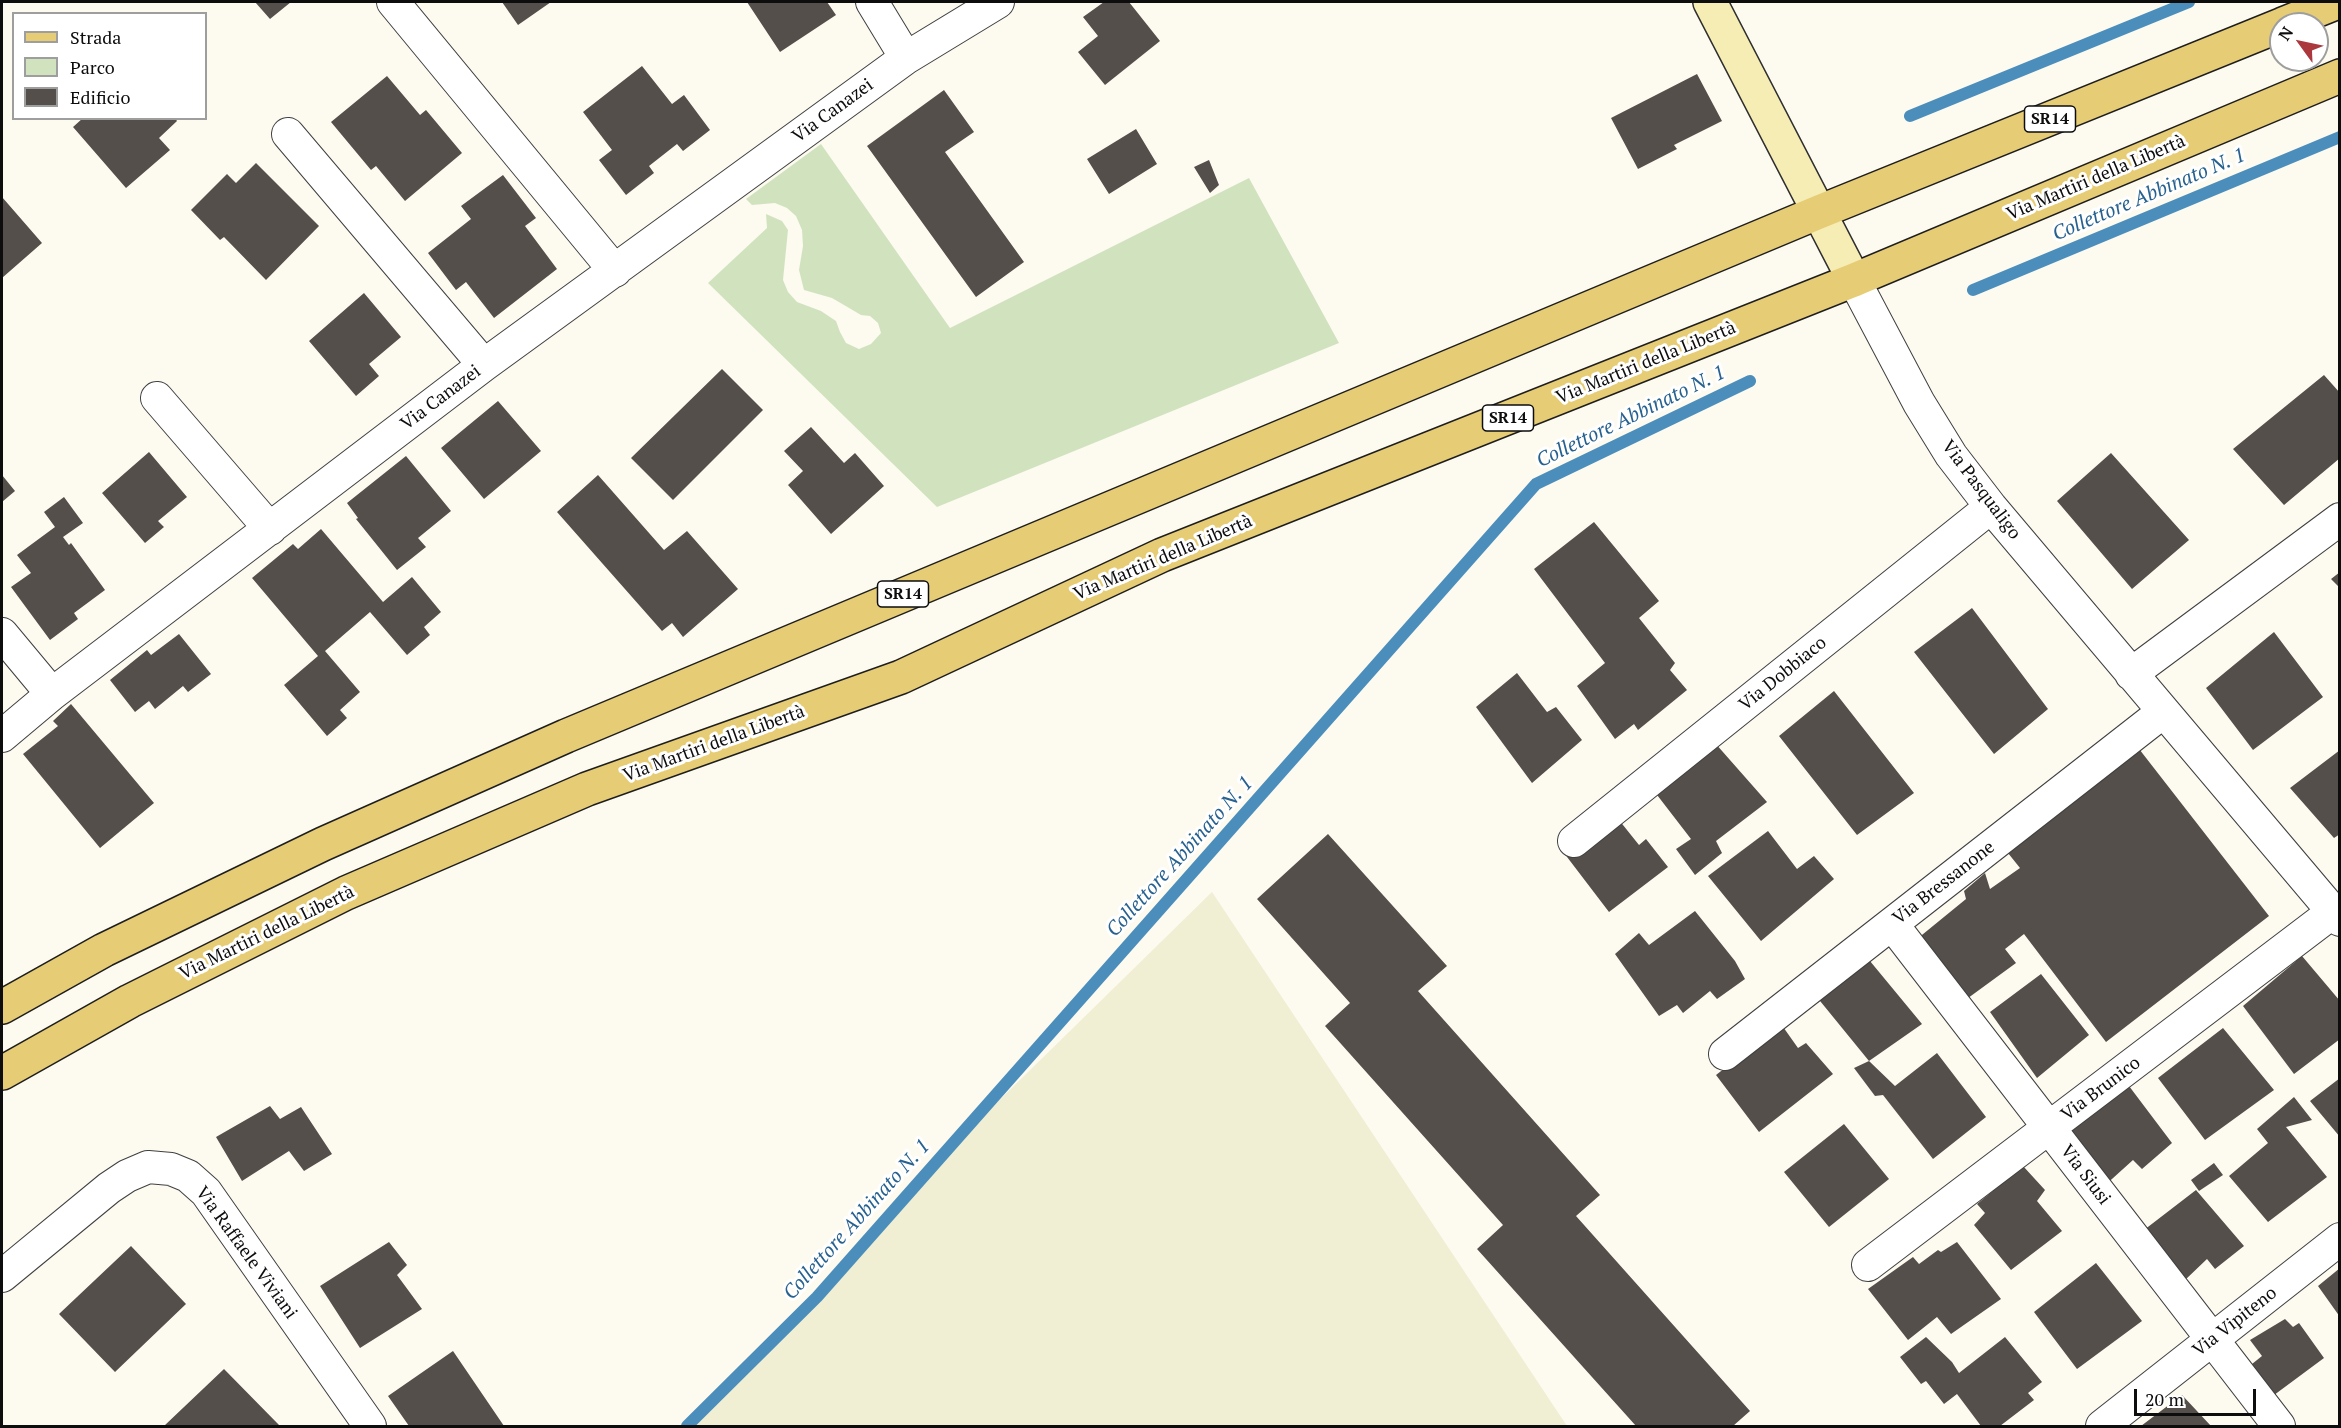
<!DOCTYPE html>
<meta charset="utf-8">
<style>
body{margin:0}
#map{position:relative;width:2341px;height:1428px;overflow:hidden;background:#fdfaf0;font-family:"PT Serif",serif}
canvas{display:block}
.frame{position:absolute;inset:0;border:3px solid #0d0d0d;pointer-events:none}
.legend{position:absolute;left:12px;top:12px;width:195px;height:108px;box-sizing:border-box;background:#fff;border:2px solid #9e9e9e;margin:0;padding:8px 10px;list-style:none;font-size:18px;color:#0d0d0d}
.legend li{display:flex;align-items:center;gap:12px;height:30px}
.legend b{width:30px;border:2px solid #9e9e9e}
.north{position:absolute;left:2269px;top:12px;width:60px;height:60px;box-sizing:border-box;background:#fff;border:2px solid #9e9e9e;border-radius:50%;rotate:303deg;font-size:16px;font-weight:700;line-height:24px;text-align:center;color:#0d0d0d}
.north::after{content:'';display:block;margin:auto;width:21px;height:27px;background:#ab383d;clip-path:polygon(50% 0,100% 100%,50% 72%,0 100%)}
.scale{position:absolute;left:2134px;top:1389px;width:122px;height:27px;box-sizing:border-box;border:3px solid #0d0d0d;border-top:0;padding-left:8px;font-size:18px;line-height:21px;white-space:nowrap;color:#0d0d0d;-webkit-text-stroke:4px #fff;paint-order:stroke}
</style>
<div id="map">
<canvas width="2341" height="1428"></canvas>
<div class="frame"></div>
<ul class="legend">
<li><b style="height:8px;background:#e7cc76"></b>Strada</li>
<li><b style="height:16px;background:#d1e3be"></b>Parco</li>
<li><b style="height:16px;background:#554f4b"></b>Edificio</li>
</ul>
<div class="north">N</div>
<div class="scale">20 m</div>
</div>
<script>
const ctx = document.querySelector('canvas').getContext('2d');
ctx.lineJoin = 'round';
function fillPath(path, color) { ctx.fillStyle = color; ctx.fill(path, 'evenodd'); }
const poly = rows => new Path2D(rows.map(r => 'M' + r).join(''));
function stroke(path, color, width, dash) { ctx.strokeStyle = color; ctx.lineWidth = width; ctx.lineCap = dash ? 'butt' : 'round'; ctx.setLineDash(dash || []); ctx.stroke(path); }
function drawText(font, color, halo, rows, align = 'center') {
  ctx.font = font + ' "PT Serif",serif'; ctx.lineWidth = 6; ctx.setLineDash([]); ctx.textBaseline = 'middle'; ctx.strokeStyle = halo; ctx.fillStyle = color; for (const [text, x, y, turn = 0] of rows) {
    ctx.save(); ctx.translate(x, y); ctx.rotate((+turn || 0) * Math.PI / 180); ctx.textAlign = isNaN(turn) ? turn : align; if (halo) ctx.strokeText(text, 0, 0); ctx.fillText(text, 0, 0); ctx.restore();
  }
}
fillPath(poly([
 [1212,892,1567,1426,690,1426,812,1304,975,1124]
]), '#f0eed3');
fillPath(poly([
 [821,144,950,328,1249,178,1339,343,937,507,708,283,767,228,766,214,782,221,788,230,783,280,788,292,797,302,821,311,836,321,840,332,846,343,859,349,871,344,881,333,878,323,870,316,861,315,832,298,804,290,799,270,803,246,802,230,796,216,787,208,775,203,752,205,746,199]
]), '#d1e3be');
stroke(poly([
 [1910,116,2189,2],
 [1973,290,2340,137],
 [687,1426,817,1297,1536,484,1750,381]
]), '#4b8ebc', 12);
fillPath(poly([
 [255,2,291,2,270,19],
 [502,2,551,2,518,25],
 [747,2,827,2,836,15,780,52],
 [1104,2,1129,2,1160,41,1105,85,1078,52,1098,36,1083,17],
 [642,66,672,104,684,95,710,130,683,151,677,144,649,166,654,173,626,195,599,160,612,150,583,112],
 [1697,74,1722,121,1674,145,1677,149,1638,169,1611,118],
 [387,76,420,115,426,110,462,153,405,201,376,166,371,170,331,122],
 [944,90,974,132,945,152,1024,262,976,297,867,146],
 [83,118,175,118,177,121,159,138,170,150,126,188,73,127],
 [1136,129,1157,164,1109,194,1087,159],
 [1209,160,1219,185,1210,193,1194,167],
 [256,163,319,226,266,280,224,237,220,240,191,210,227,174,236,183],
 [503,175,536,218,525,226,557,269,494,318,466,282,456,290,428,253,471,219,461,206],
 [2,197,42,243,2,278],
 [364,293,401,337,369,364,379,376,356,396,309,341],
 [722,369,763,410,673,500,631,458],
 [2324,375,2340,393,2340,458,2284,505,2233,449],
 [498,401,541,451,484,499,441,448],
 [811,427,844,463,855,453,884,486,831,534,788,485,803,471,784,451],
 [149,452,187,497,158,521,164,527,145,543,102,493],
 [2111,453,2189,540,2132,589,2057,501],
 [406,456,451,511,418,538,426,547,397,570,356,519,358,518,347,503],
 [2,475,15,491,2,502],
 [598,475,664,550,687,531,738,589,683,637,672,623,662,631,557,512],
 [64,497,83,523,63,537,69,545,71,543,105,590,74,613,78,619,50,640,11,587,31,573,17,555,55,527,44,512],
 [1594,522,1659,601,1639,618,1675,663,1670,670,1687,690,1638,730,1634,724,1615,739,1577,686,1605,663,1534,569],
 [321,529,383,602,412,577,441,612,424,627,430,635,407,655,370,612,325,651,360,692,340,710,347,718,327,736,284,685,318,656,252,578,293,544,298,549],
 [2340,572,2340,588,2331,579],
 [1972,608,2048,709,1994,754,1914,652],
 [2274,632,2323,697,2253,750,2206,688],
 [179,634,211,674,188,692,183,686,155,709,149,701,135,712,110,680,147,650,151,655],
 [1517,673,1547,712,1556,707,1582,740,1532,783,1476,707],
 [1834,691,1914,793,1857,835,1779,736],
 [71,704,154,803,100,848,23,754,58,726,53,721],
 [1715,743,1767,802,1716,841,1722,853,1695,875,1676,849,1691,839,1654,791],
 [2136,745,2269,916,2106,1042,2024,934,2005,949,2016,963,1964,1001,1917,939,1966,899,1964,891,1985,873,1990,889,2020,868,2004,848],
 [2340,750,2340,834,2334,838,2290,788],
 [1615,815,1639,845,1646,839,1668,867,1609,912,1564,853],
 [1768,831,1797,869,1814,856,1834,879,1761,941,1708,876],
 [1328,834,1447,966,1418,991,1600,1195,1576,1216,1750,1411,1733,1426,1636,1426,1477,1249,1503,1225,1325,1026,1350,1003,1257,899],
 [1695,911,1735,961,1745,979,1717,999,1710,991,1683,1013,1677,1005,1659,1016,1615,954,1639,933,1649,945],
 [1865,955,1922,1024,1869,1061,1895,1086,1937,1053,1986,1117,1933,1159,1883,1095,1875,1096,1854,1068,1869,1061,1816,996],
 [2302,956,2340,1001,2340,1039,2294,1074,2243,1006],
 [2041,974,2089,1035,2037,1078,1990,1012],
 [1781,1024,1798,1048,1806,1043,1833,1074,1759,1132,1716,1075],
 [2223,1028,2274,1090,2205,1140,2158,1078],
 [2340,1078,2340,1137,2310,1101],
 [2129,1086,2172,1143,2142,1169,2133,1160,2102,1188,2063,1136],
 [2294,1097,2312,1120,2286,1127,2327,1177,2268,1222,2229,1176,2268,1143,2257,1129],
 [270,1106,280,1119,301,1107,332,1154,304,1171,289,1151,242,1181,216,1137],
 [1844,1124,1889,1179,1829,1227,1784,1172],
 [2214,1163,2223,1175,2199,1191,2191,1180],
 [2023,1166,2045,1190,2037,1201,2062,1231,2011,1270,1974,1225,1985,1213,1977,1204],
 [2196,1190,2244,1246,2215,1269,2207,1259,2184,1281,2144,1230],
 [389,1242,407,1265,397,1275,422,1309,360,1348,320,1286],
 [1957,1242,2001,1299,1951,1334,1937,1317,1908,1340,1868,1289,1913,1257,1919,1264,1938,1250,1941,1252],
 [131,1246,186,1304,115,1372,59,1314],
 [2096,1263,2142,1321,2077,1369,2034,1312],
 [2340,1268,2340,1317,2318,1286],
 [2285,1319,2293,1327,2299,1323,2324,1358,2266,1401,2242,1372,2262,1356,2250,1340],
 [1926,1337,1952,1362,1959,1373,2005,1337,2042,1382,2028,1393,2034,1400,2000,1426,1981,1426,1957,1394,1944,1404,1926,1381,1921,1384,1900,1357],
 [453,1351,504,1426,409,1426,388,1396],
 [224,1369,279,1425,277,1426,164,1426],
 [2182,1395,2211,1426,2141,1426]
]), '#554f4b');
const street = poly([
 [393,2,615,271],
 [872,2,906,58],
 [288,134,484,365],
 [1854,280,1919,403,1951,455,1991,507,2340,920],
 [157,398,270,529],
 [2,634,52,694,484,365,906,58,998,2],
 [2131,674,2340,519],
 [2,736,52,694],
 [1574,841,1991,507],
 [1892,924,2279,1426],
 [1725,1054,2163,712],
 [1868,1265,2333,912],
 [2,1276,109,1188,127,1176,148,1167,171,1169,188,1176,206,1192,370,1426],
 [2102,1426,2340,1239]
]);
const secondary = poly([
 [1710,2,1854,280]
]);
const primary = poly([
 [2283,24,2338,2],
 [2,1007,104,950,323,844,566,736,1819,212,2281,25],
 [2,1073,130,1001,346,893,587,789,901,677,1162,555,1854,280,2340,76]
]);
stroke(street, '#404040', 34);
stroke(secondary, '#2f2f2f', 36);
stroke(primary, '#1e1e1e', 36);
stroke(street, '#fff', 32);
stroke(secondary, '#f5edb3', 33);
stroke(primary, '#e7cc76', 33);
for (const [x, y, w] of [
 [2050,119,51],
 [1508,418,51],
 [903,594,51]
]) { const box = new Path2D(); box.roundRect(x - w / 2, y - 13, w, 26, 4.5); ctx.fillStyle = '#fff'; ctx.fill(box); stroke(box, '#0d0d0d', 1.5); }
drawText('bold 16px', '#0d0d0d', null, [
 ["SR14",2050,119],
 ["SR14",1508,418],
 ["SR14",903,594]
]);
drawText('18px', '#0d0d0d', '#fff', [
 ["Via Canazei",833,111,-36],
 ["Via Martiri della Libertà",2096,178,-23],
 ["Via Martiri della Libertà",1646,363,-22],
 ["Via Canazei",441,398,-37],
 ["Via Pasqualigo",1981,490,53],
 ["Via Martiri della Libertà",1163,558,-23],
 ["Via Dobbiaco",1783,674,-39],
 ["Via Martiri della Libertà",714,744,-20],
 ["Via Bressanone",1944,883,-38],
 ["Via Martiri della Libertà",267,933,-26],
 ["Via Brunico",2101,1089,-37],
 ["Via Siusi",2085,1175,53],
 ["Via Raffaele Viviani",246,1253,54],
 ["Via Vipiteno",2235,1322,-38]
]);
drawText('italic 20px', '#27618f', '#fff', [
 ["Collettore Abbinato N. 1",2149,195,-23],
 ["Collettore Abbinato N. 1",1631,417,-26],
 ["Collettore Abbinato N. 1",1180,857,-48],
 ["Collettore Abbinato N. 1",857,1220,-48]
]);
</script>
